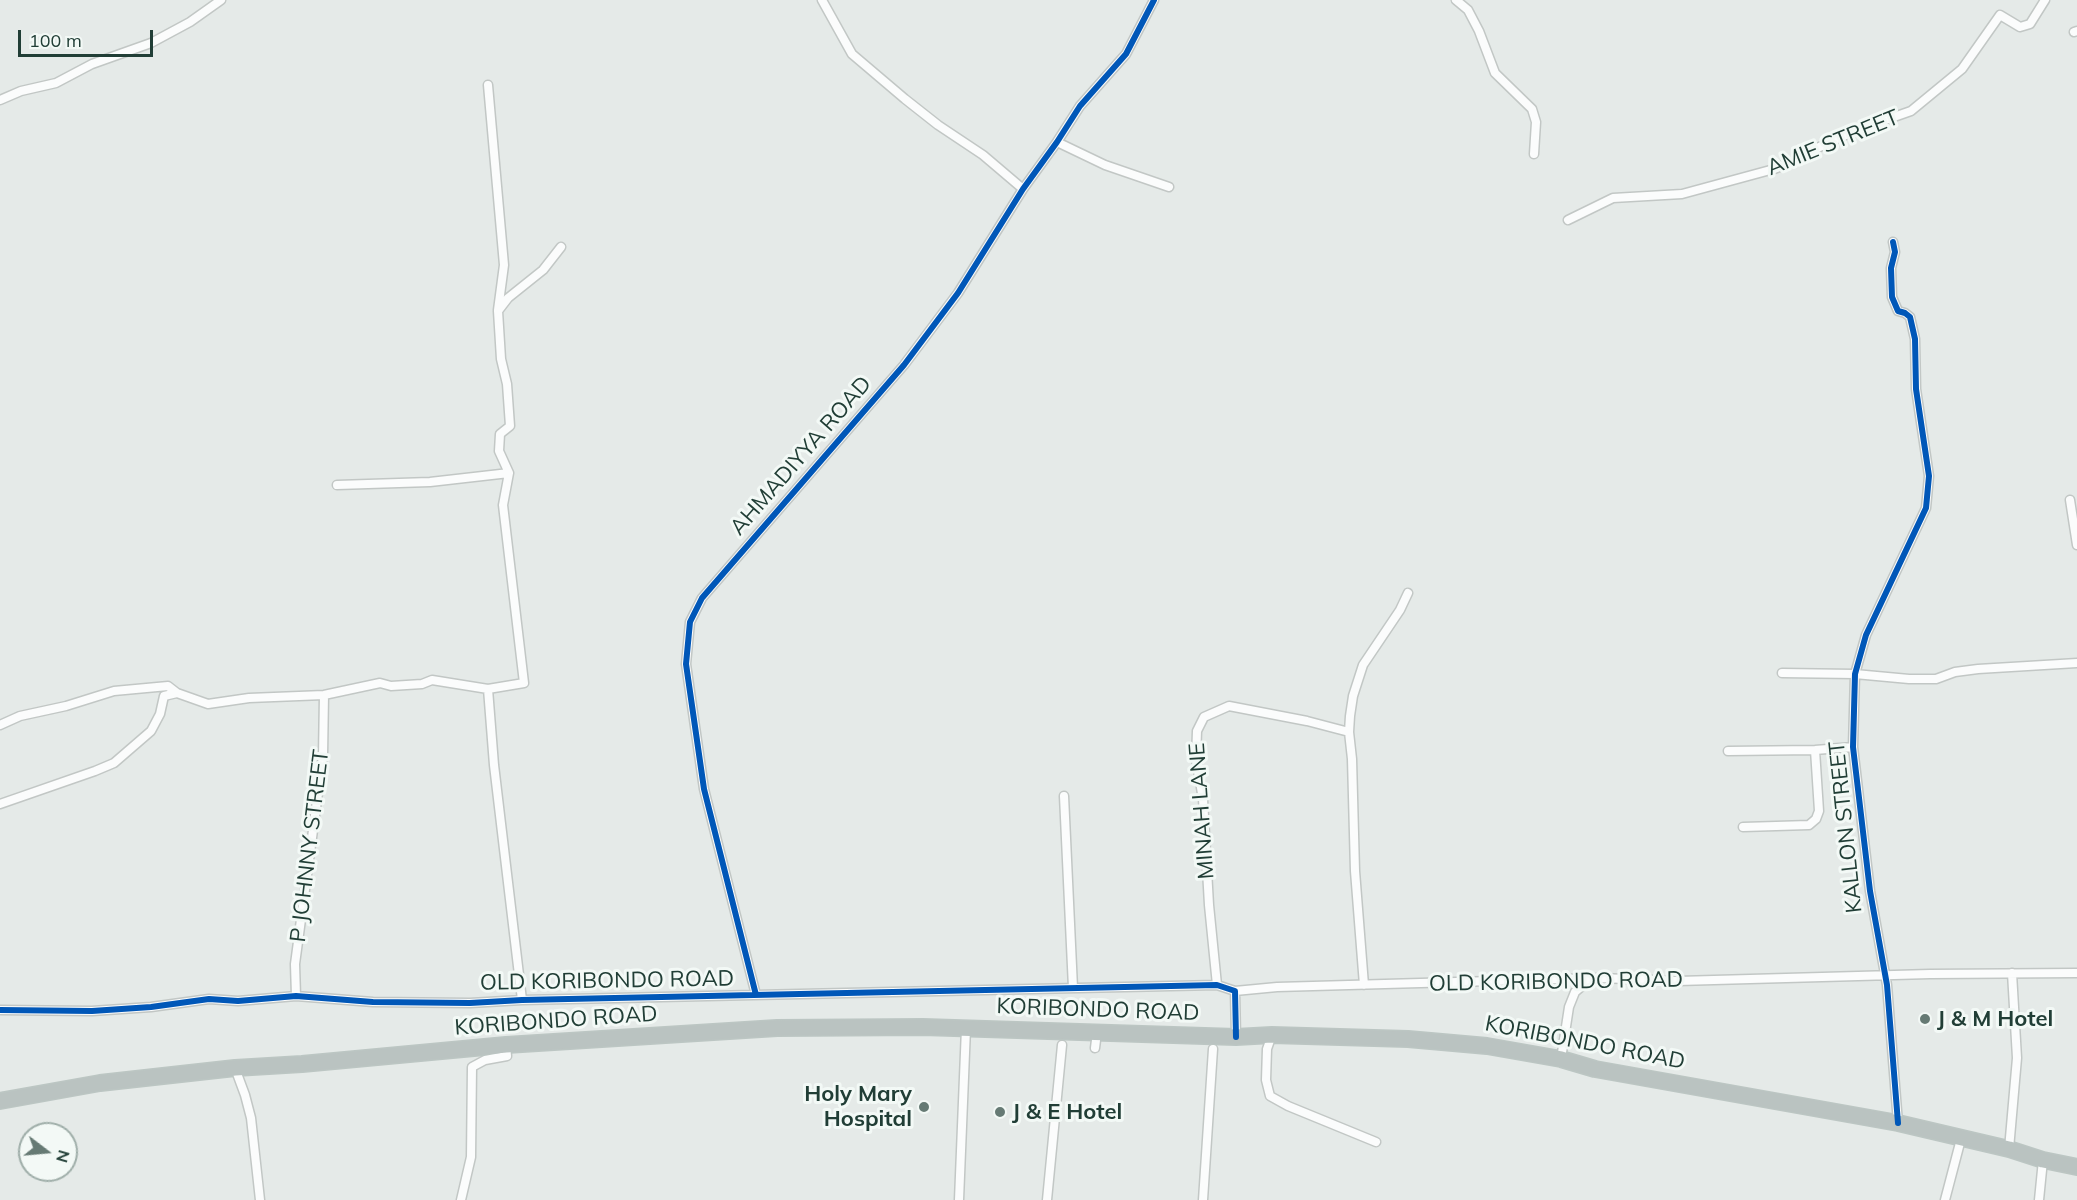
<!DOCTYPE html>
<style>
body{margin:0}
#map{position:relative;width:2077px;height:1200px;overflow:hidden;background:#e5eae8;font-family:Mulish,sans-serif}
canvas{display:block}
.north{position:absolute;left:18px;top:1122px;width:60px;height:60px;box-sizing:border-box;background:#f3f9f6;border:2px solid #9faea9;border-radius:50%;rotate:106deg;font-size:16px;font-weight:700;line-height:24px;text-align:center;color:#213e36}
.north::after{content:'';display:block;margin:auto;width:21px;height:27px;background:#667a74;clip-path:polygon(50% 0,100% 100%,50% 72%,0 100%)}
.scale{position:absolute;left:18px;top:30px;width:135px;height:27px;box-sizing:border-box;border:3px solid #213e36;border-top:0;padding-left:8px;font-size:18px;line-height:21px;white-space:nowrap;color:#213e36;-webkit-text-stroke:4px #f3f9f6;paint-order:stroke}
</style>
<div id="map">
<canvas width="2077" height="1200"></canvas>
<div class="north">N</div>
<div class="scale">100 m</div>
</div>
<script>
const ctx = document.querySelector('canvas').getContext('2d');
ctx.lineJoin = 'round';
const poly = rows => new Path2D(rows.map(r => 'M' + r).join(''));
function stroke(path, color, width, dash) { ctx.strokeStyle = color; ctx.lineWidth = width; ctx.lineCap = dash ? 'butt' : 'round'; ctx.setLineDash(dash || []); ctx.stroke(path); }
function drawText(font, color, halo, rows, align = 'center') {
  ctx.font = font + ' Mulish,sans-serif'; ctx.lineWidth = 6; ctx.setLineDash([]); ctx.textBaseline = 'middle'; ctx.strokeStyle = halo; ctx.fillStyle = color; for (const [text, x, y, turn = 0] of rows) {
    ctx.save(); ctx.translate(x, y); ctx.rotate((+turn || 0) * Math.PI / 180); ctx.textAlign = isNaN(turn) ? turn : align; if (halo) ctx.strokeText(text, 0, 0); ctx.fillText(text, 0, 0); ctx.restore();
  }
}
const street = poly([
 [822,0,852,54,905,99,938,125,983,155,1023,189],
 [1456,0,1468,10,1479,31,1495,73,1532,109,1536,122,1534,154],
 [2074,32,2077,31],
 [488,85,504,265,498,310],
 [0,100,21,91,56,83,92,64,151,43,190,22,221,0],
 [1057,142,1105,165,1169,187],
 [1568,220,1613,198,1682,194,1774,169,1800,159,1813,150,1854,131,1911,111,1962,69,2000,15,2020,27,2030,24,2045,0],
 [1893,242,1895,252,1891,268,1892,297,1898,311,1905,313,1910,317,1915,339,1916,389,1929,476,1926,508,1866,635,1855,674,1853,747,1870,891,1887,985,1898,1123],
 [337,485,430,482,509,473],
 [2070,500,2077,545],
 [1782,673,1855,674,1909,679,1936,679,1955,672,1978,669,2077,663],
 [0,725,20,716,66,706,114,691,168,686,177,693],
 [1728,751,1815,750,1853,747],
 [1064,796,1073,988],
 [0,804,95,771,114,763,151,731,160,714,164,696,177,693,208,704,249,698,324,695,380,683,391,686,422,684,432,680,488,689],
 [1743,827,1809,825,1816,819,1819,811,1815,750],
 [1217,985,1209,905,1203,799,1196,759,1197,731,1204,717,1229,706,1307,721,1349,732],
 [1364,985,1355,871,1352,759,1349,732,1350,716,1353,696,1363,665,1400,610,1408,593],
 [1235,991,1277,987,1600,978,1678,981,1930,974,2077,973],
 [756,995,704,789,686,664,690,622,702,598,904,365,958,293,1023,189,1057,142,1080,106,1126,54,1154,0],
 [296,996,295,964,323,756,324,695],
 [522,1000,494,765,488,689,524,683,503,505,509,473,499,451,500,434,510,426,507,384,501,359,498,311,508,298,543,270,561,247],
 [0,1010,92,1011,151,1007,209,999,238,1001,296,996,373,1002,470,1003,522,1000,1217,985,1235,991,1236,1037],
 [1272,1035,1267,1049,1266,1080,1270,1096,1288,1106,1376,1142],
 [1095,1048,1097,1032],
 [1561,1059,1569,1007,1575,992,1588,981,1594,980],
 [235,1068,245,1095,251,1118,260,1200],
 [2009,1149,2017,1058,2012,973],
 [461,1200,471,1157,472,1067,485,1060,507,1056,506,1045],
 [959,1200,966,1028],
 [1047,1200,1062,1045],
 [1203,1200,1213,1049],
 [1945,1200,1961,1139],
 [2039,1200,2043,1160]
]);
const highway = poly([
 [0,1101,100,1083,235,1068,302,1064,506,1045,777,1028,923,1027,1236,1037,1272,1035,1408,1039,1487,1046,1561,1059,1595,1069,1898,1123,2009,1149,2043,1160,2077,1167]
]);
stroke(street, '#c2c7c5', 11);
stroke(highway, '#bcc6c3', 18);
stroke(street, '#fbfcfc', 8);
stroke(highway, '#bac3c1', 15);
stroke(poly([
 [1893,242,1895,252,1891,268,1892,297,1898,311,1905,313,1910,317,1915,339,1916,389,1929,476,1926,508,1866,635,1855,674,1853,747,1870,891,1887,985,1898,1123],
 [756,995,704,789,686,664,690,622,702,598,904,365,958,293,1023,189,1057,142,1080,106,1126,54,1154,0],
 [0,1010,92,1011,151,1007,209,999,238,1001,296,996,373,1002,470,1003,522,1000,1217,985,1235,991,1236,1037]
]), '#0057b8', 6);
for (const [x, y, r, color] of [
 [1925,1019,6,"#667a74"],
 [924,1107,6,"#667a74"],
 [1000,1112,6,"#667a74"]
]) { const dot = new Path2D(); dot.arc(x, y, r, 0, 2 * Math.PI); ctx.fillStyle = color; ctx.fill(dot); stroke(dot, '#f3f9f6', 2); }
drawText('22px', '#213e36', '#f3f9f6', [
 ["AMIE STREET",1833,143,-22],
 ["AHMADIYYA ROAD",801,456,-49],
 ["MINAH LANE",1202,811,-94],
 ["KALLON STREET",1846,827,-96],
 ["P JOHNNY STREET",310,846,-83],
 ["OLD KORIBONDO ROAD",607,981,-1],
 ["OLD KORIBONDO ROAD",1556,982,-1],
 ["KORIBONDO ROAD",1098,1010,2],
 ["KORIBONDO ROAD",556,1021,-4],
 ["KORIBONDO ROAD",1585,1043,11]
]);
drawText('bold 22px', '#213e36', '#f3f9f6', [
 ["J & M Hotel",1937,1019],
 ["Holy Mary",912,1094,"right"],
 ["Hospital",912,1119,"right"],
 ["J & E Hotel",1012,1112]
], 'left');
</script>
